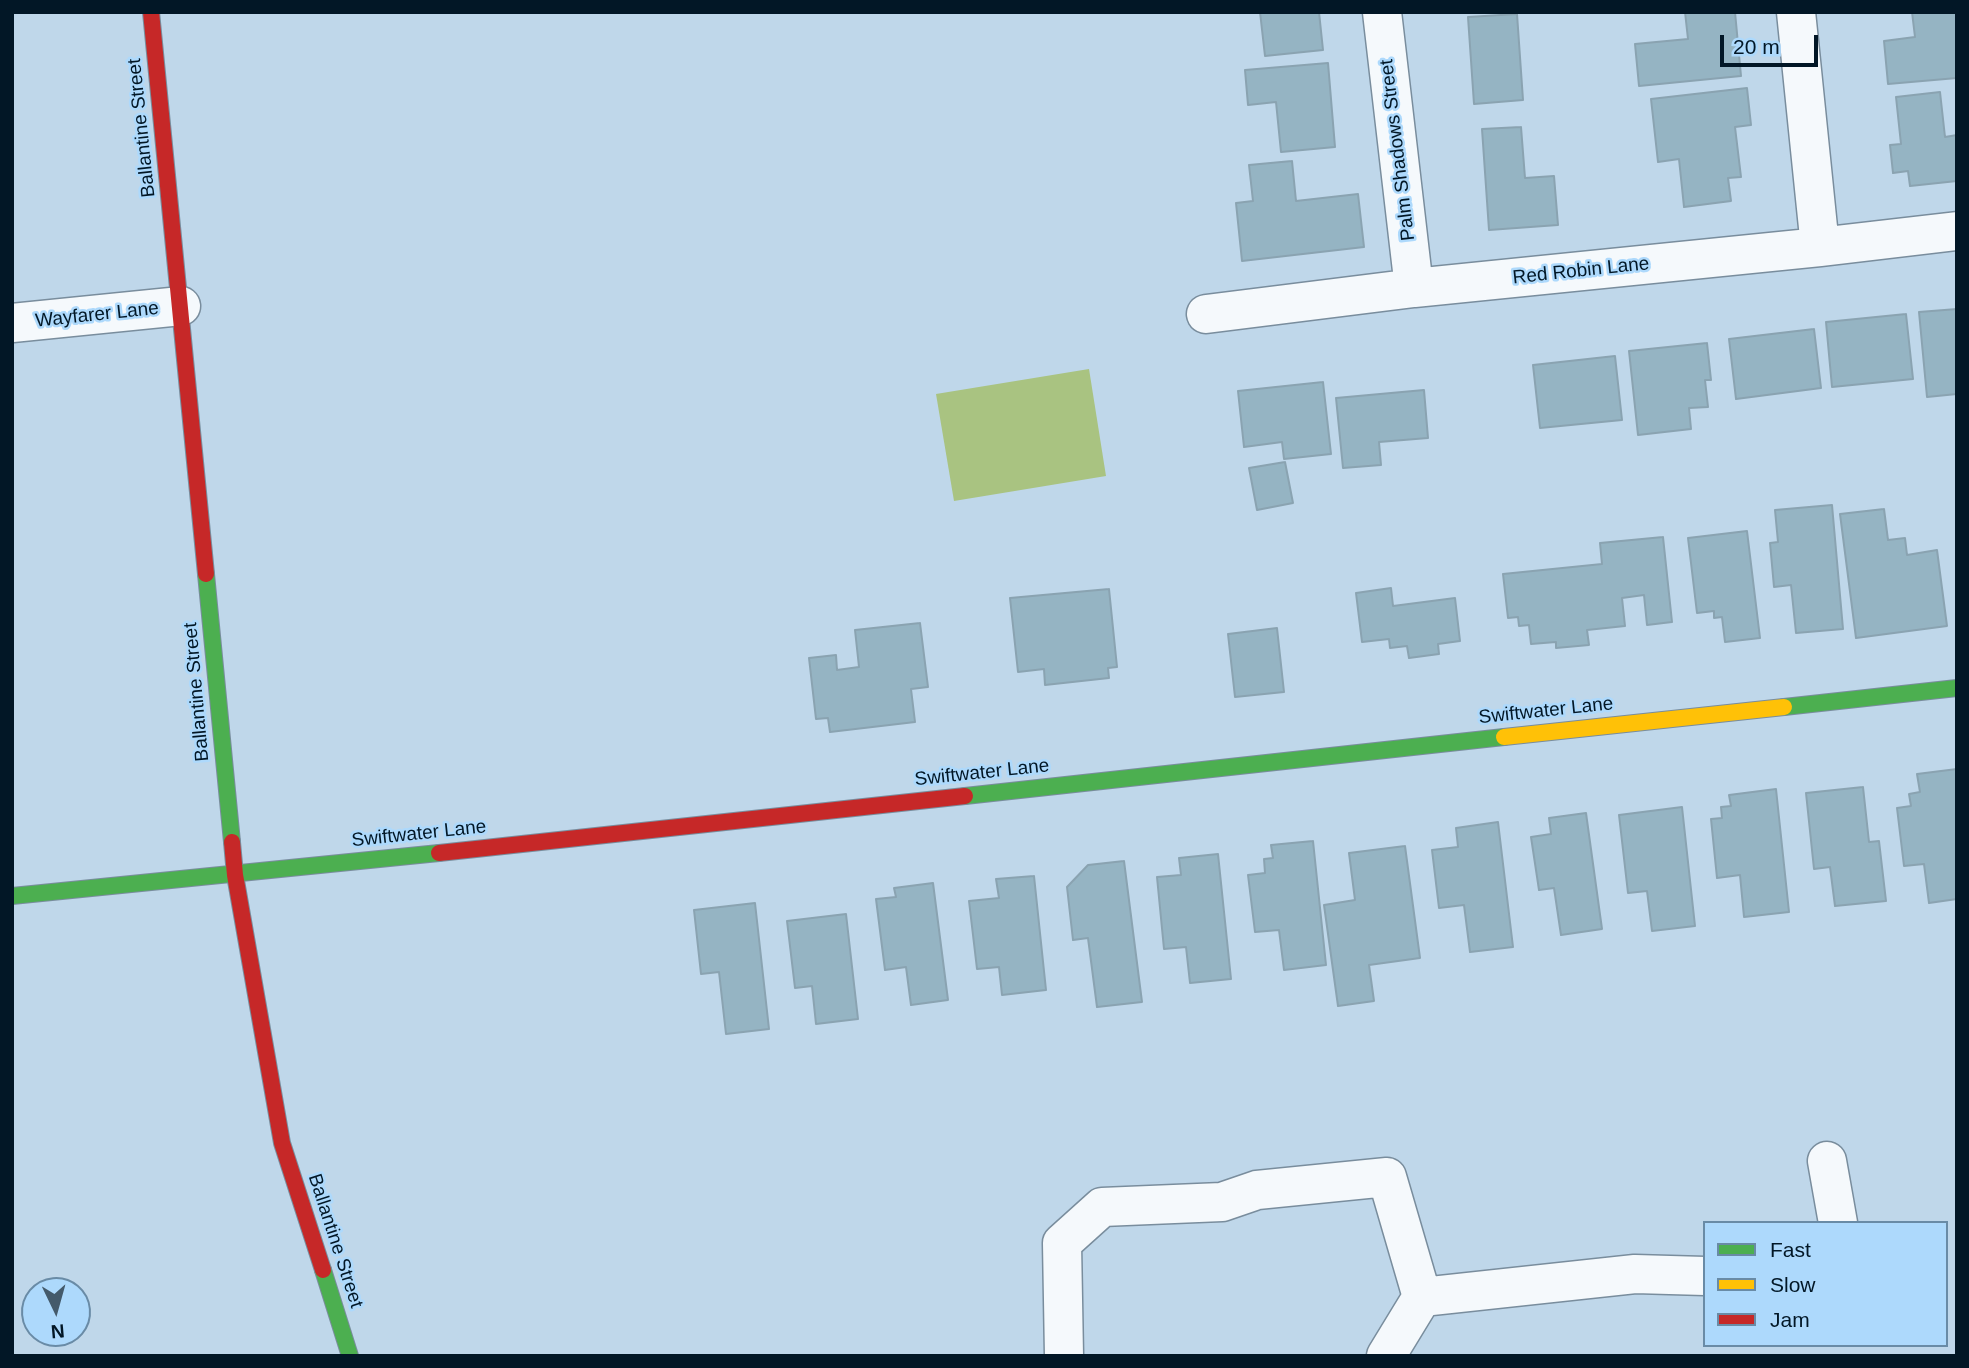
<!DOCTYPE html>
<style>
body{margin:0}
#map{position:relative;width:1969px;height:1368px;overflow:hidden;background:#bfd7ea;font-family:Helvetica,sans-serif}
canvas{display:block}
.frame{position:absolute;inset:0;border:14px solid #021726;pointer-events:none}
.legend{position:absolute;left:1703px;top:1221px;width:245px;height:126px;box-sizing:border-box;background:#add9fc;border:2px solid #698ba6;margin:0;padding:9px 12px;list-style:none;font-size:21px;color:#021726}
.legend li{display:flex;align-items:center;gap:14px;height:35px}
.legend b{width:35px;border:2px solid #698ba6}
.north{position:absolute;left:21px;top:1277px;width:70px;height:70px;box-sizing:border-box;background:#add9fc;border:2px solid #698ba6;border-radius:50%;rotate:175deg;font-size:19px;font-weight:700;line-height:28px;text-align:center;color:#021726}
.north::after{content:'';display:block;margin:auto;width:24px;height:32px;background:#445a6b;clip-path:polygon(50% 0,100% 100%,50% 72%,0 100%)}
.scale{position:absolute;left:1720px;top:35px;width:98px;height:32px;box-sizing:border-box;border:4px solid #021726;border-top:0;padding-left:9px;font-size:21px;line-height:24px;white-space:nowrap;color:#021726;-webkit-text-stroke:5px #add9fc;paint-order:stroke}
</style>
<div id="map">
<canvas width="1969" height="1368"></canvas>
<div class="frame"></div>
<ul class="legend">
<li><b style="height:9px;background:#4caf50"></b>Fast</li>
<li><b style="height:9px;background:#ffc107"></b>Slow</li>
<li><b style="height:9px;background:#c62828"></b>Jam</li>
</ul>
<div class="north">N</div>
<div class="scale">20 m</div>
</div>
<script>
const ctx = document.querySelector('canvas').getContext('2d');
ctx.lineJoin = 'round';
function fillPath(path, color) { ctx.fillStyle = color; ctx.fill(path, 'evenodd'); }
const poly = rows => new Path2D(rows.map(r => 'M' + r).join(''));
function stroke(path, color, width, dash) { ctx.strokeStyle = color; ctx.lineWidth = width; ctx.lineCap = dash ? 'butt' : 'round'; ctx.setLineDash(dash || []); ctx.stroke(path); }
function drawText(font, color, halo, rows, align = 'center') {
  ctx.font = font + ' Helvetica,sans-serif'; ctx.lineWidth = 5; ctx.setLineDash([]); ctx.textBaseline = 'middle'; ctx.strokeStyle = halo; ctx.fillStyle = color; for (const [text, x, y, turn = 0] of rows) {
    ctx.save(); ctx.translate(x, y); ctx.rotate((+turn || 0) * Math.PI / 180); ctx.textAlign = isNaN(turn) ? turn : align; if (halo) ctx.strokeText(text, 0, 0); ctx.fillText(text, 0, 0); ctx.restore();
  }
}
fillPath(poly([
 [1089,369,1106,476,954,501,936,394]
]), '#a9c381');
const building = poly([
 [1260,12,1319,12,1323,50,1265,56,1260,12],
 [1685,12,1735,12,1741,76,1639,86,1635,44,1688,39,1685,12],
 [1912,12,1957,12,1957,78,1888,84,1884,41,1915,37,1912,12],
 [1517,14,1523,100,1474,104,1468,17,1517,14],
 [1328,63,1335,147,1281,152,1276,102,1248,105,1245,70,1328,63],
 [1747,88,1751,125,1735,127,1741,177,1728,178,1731,201,1684,207,1679,159,1658,162,1651,99,1747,88],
 [1940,92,1945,137,1957,135,1957,181,1910,186,1908,171,1893,173,1890,145,1901,144,1896,97,1940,92],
 [1521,127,1525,178,1554,176,1558,225,1489,230,1482,129,1521,127],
 [1292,161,1296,201,1358,194,1364,247,1242,261,1236,203,1253,201,1249,165,1292,161],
 [1957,309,1957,394,1927,397,1919,312,1957,309],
 [1906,314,1913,379,1832,387,1826,322,1906,314],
 [1814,329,1821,388,1736,399,1729,339,1814,329],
 [1707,343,1711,380,1705,380,1708,407,1689,408,1691,429,1638,435,1629,351,1707,343],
 [1615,356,1622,420,1540,428,1533,365,1615,356],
 [1323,382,1331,454,1284,459,1282,442,1244,447,1238,391,1323,382],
 [1424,390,1428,438,1379,442,1381,465,1343,468,1336,398,1424,390],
 [1285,462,1293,503,1257,510,1249,468,1285,462],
 [1832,505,1843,629,1796,633,1791,585,1774,587,1770,543,1778,542,1775,510,1832,505],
 [1884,509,1888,540,1905,538,1907,555,1937,550,1947,626,1856,638,1840,514,1884,509],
 [1747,531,1760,638,1725,642,1722,617,1714,618,1714,611,1697,613,1688,538,1747,531],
 [1663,537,1672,622,1647,625,1644,595,1622,598,1625,626,1587,630,1589,645,1556,648,1556,642,1531,644,1529,625,1519,626,1518,617,1508,618,1503,574,1602,564,1600,543,1663,537],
 [1391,588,1393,606,1455,598,1460,641,1438,644,1439,654,1409,658,1407,646,1390,648,1389,639,1362,642,1356,593,1391,588],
 [1109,589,1117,667,1108,668,1109,678,1045,685,1044,669,1018,672,1010,598,1109,589],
 [920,623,928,687,911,689,915,722,830,732,828,718,816,719,809,658,836,655,837,670,859,667,855,630,920,623],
 [1277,628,1284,692,1235,697,1228,634,1277,628],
 [1957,769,1957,899,1929,903,1924,864,1904,866,1897,808,1911,806,1909,794,1920,792,1917,774,1957,769],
 [1863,787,1869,842,1879,841,1886,901,1835,906,1830,867,1814,869,1806,793,1863,787],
 [1776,789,1789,912,1744,917,1740,875,1717,878,1711,819,1722,818,1721,807,1731,806,1729,795,1776,789],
 [1682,807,1695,926,1652,931,1647,891,1628,893,1619,815,1682,807],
 [1586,813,1602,929,1561,935,1554,888,1539,890,1531,837,1551,834,1549,818,1586,813],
 [1498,822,1513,947,1470,952,1464,905,1439,908,1432,850,1458,847,1456,828,1498,822],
 [1313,841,1326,965,1284,970,1279,930,1255,932,1248,875,1265,873,1264,859,1273,858,1271,845,1313,841],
 [1405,846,1420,958,1369,965,1374,1001,1338,1006,1324,905,1355,900,1349,853,1405,846],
 [1218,854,1231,979,1190,983,1186,947,1164,949,1157,877,1181,875,1179,858,1218,854],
 [1124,861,1142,1002,1097,1007,1088,938,1073,940,1067,887,1088,865,1124,861],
 [1034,876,1046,990,1002,995,999,967,977,969,969,901,999,898,996,879,1034,876],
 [933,883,948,1000,911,1005,906,967,885,970,876,899,896,897,894,888,933,883],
 [755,903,769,1029,726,1034,719,972,701,974,694,910,755,903],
 [846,914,858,1019,816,1024,812,986,795,988,787,921,846,914]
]);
fillPath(building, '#95b4c3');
stroke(building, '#8aa3b1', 2);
const street = poly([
 [1382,12,1414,288],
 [1796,12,1820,247],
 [1206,314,1414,288,1820,247,1957,231],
 [12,323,181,306],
 [1827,1161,1838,1223],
 [1064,1356,1062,1243,1102,1207,1222,1202,1257,1190,1387,1177,1422,1297],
 [1386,1356,1422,1297,1635,1274,1705,1276]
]);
const fast = poly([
 [206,574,232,842],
 [1784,707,1957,688],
 [965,796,1504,737],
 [12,896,439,853],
 [323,1270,350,1356]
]);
const slow = poly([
 [1504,737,1784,707]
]);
const jam = poly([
 [151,12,206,574],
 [232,842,235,875,282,1143,323,1270],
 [439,853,965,796]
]);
stroke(street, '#798d9d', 41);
stroke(fast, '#798d9d', 18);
stroke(slow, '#798d9d', 18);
stroke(jam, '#798d9d', 18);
stroke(street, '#f5f9fc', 38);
stroke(fast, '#4caf50', 16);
stroke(slow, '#ffc107', 16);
stroke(jam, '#c62828', 16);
drawText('19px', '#021726', '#add9fc', [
 ["Ballantine Street",142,128,-96],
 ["Palm Shadows Street",1398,150,-97],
 ["Red Robin Lane",1581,271,-6],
 ["Wayfarer Lane",97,315,-6],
 ["Ballantine Street",197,692,-95],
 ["Swiftwater Lane",1546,711,-6],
 ["Swiftwater Lane",982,773,-6],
 ["Swiftwater Lane",419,834,-6],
 ["Ballantine Street",335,1241,72]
]);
</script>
